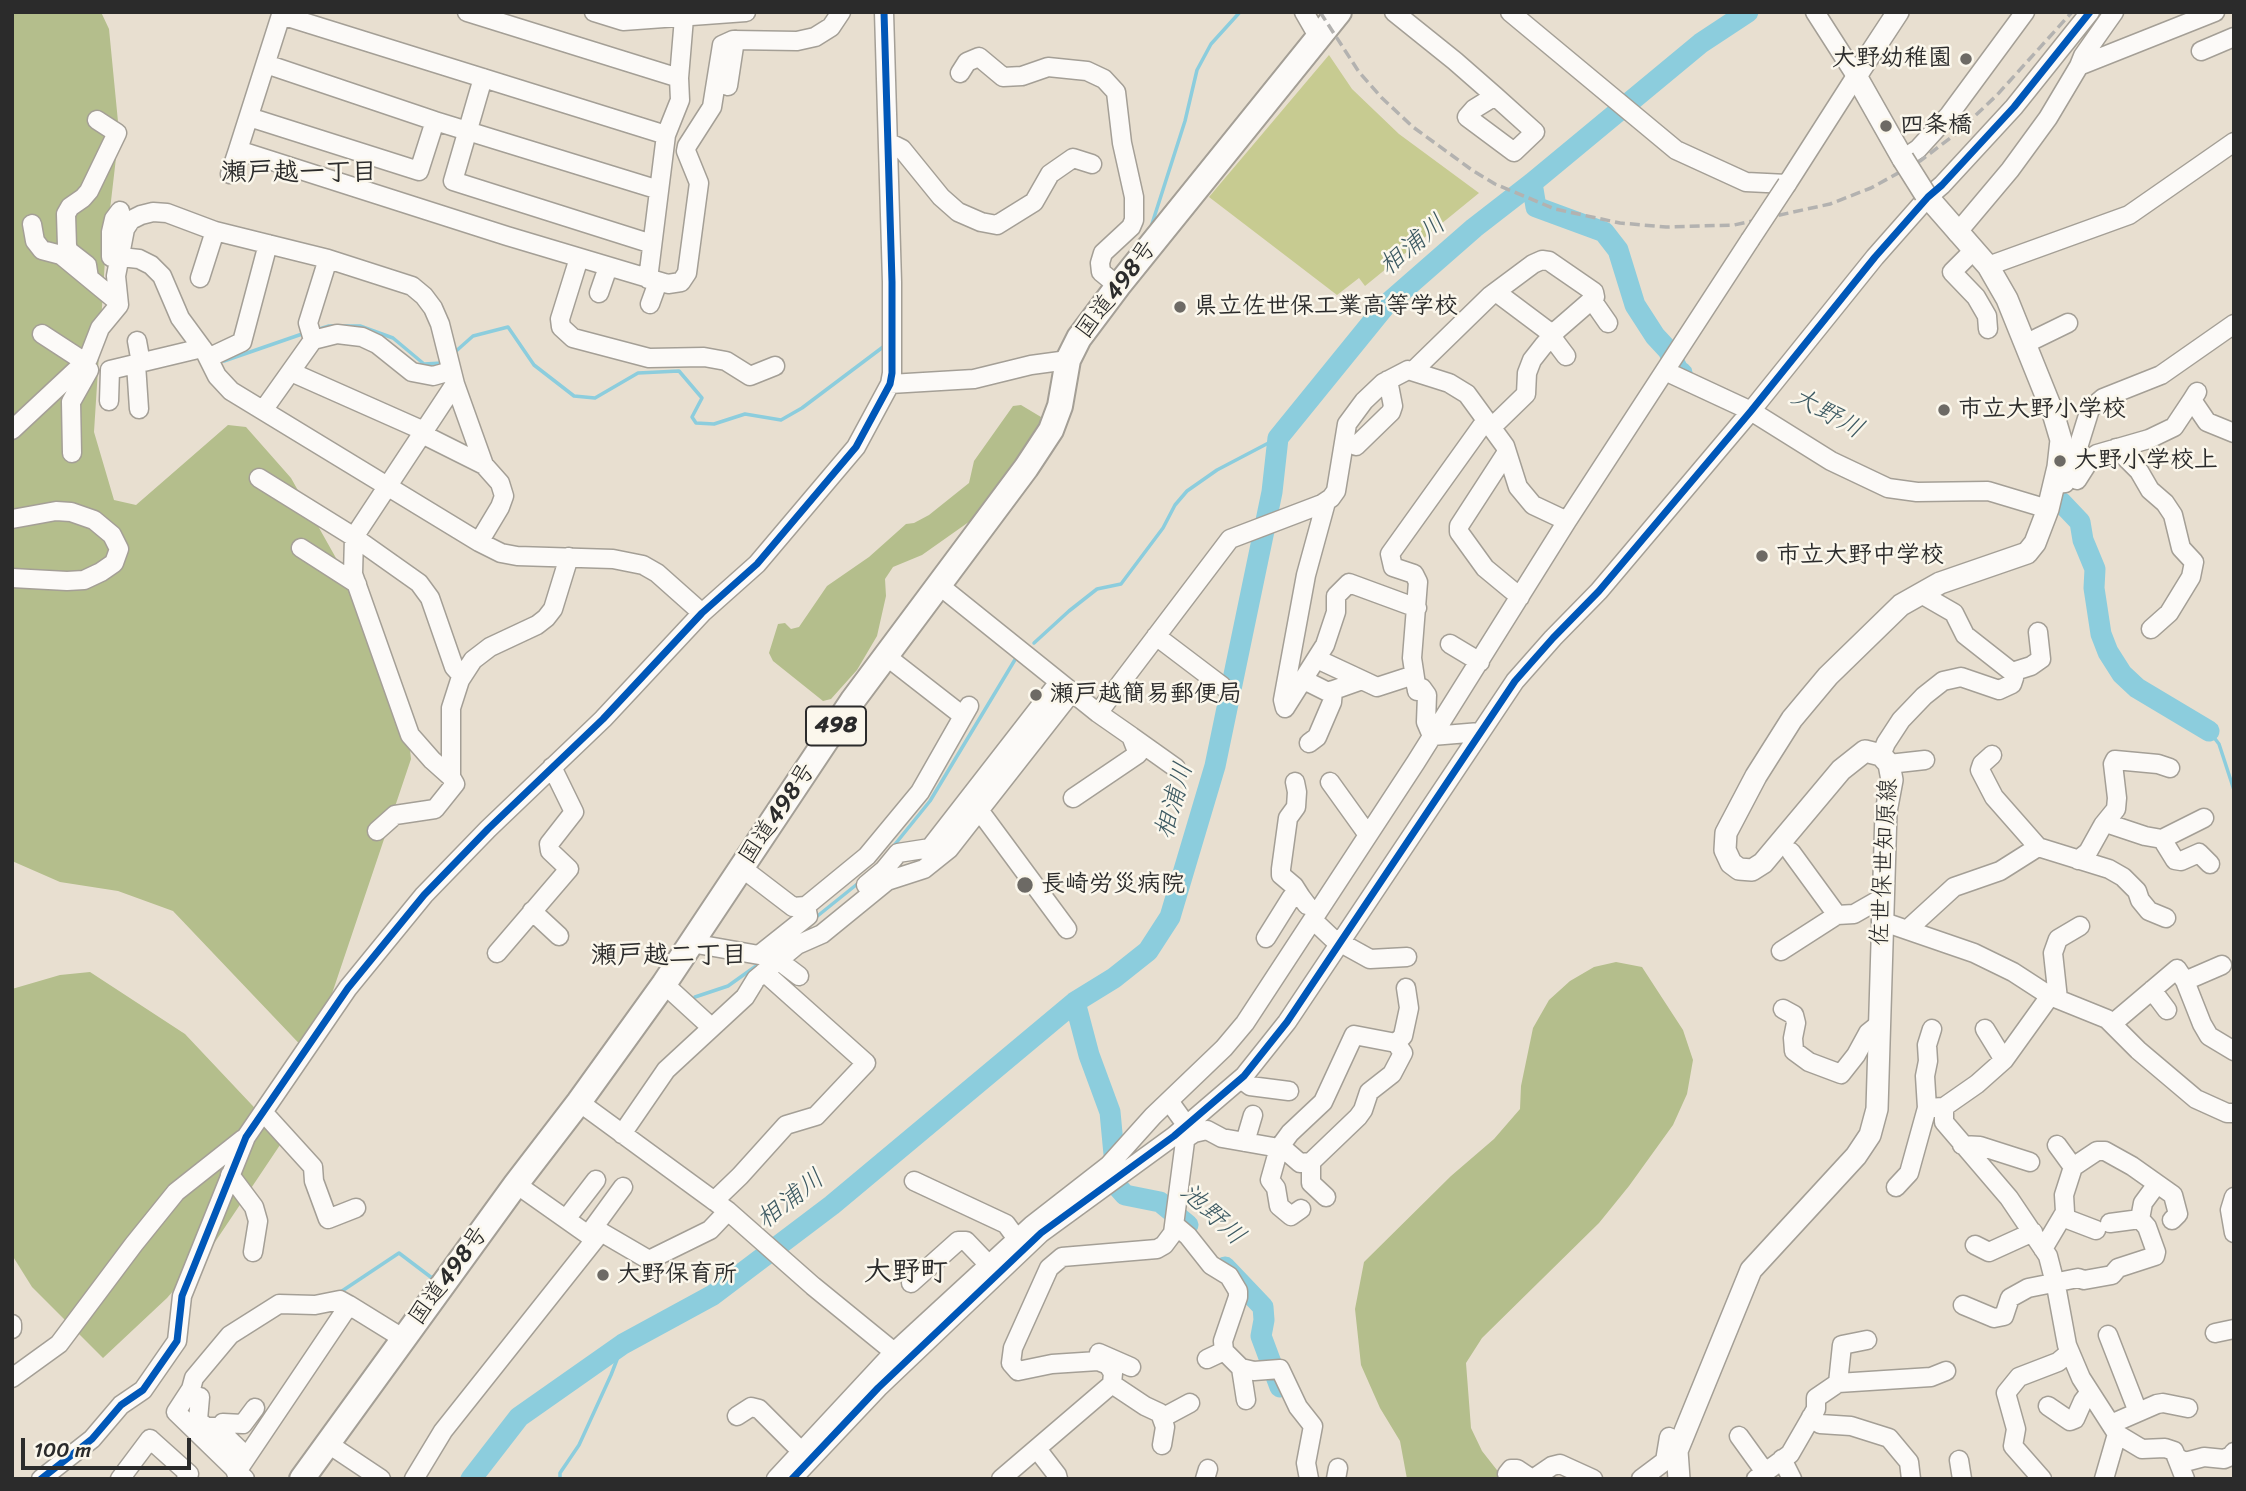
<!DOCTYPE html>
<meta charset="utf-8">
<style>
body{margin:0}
#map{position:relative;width:2246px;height:1491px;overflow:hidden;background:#e8dfd0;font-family:Sriracha,sans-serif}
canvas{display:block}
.frame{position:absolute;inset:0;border:14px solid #2b2b2b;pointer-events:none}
.scale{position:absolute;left:21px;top:1438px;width:170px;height:32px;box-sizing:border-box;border:4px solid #2b2b2b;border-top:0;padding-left:9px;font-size:21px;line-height:24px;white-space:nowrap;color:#2b2b2b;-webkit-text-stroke:5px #fbf7ec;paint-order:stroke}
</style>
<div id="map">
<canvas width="2246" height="1491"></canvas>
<div class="frame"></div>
<div class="scale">100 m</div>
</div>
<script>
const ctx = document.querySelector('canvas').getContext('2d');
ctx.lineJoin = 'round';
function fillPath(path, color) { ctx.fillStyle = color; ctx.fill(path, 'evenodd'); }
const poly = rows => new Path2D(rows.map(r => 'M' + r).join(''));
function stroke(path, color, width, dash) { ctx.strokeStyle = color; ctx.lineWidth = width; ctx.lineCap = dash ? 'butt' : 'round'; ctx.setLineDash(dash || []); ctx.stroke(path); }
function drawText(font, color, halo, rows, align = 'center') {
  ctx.font = font + ' Sriracha,"Klee One",sans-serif'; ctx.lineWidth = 5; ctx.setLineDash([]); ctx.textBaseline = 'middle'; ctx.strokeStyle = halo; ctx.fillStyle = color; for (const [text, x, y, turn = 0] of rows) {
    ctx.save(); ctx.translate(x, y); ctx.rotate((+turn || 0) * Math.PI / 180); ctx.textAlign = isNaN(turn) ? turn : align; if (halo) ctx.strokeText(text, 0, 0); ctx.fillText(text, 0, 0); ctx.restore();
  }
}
fillPath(poly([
 [1329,55,1352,89,1399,134,1479,193,1365,286,1359,278,1337,295,1209,197]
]), '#c7cb91');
fillPath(poly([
 [12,12,101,12,109,29,119,132,106,244,94,432,114,500,136,505,228,425,246,427,291,478,350,583,406,711,411,759,311,1056,173,911,118,891,60,882,12,861],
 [1021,405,1041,417,1038,433,990,507,922,555,893,567,885,579,886,596,877,636,857,670,831,699,823,701,773,661,769,653,778,624,785,623,791,629,799,627,827,586,869,557,906,524,914,523,929,515,969,483,974,461,1013,406],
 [1616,962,1642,967,1683,1030,1693,1060,1687,1094,1673,1125,1629,1186,1599,1223,1482,1338,1466,1363,1471,1428,1482,1451,1504,1479,1407,1479,1400,1441,1380,1408,1361,1365,1355,1309,1364,1262,1451,1176,1494,1139,1520,1109,1521,1086,1533,1028,1549,1000,1570,981,1594,967],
 [90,972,185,1034,284,1139,213,1245,167,1298,103,1358,32,1287,12,1255,12,989,60,975]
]), '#b4be8c');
stroke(poly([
 [1151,227,1185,121,1197,70,1211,44,1240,12],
 [316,330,329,326,360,326,393,338,424,364,442,363],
 [455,352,473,336,508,327,534,365,574,396,595,398,638,373,679,371,702,398,692,417,696,423,714,424,745,414,781,420,802,408,883,347],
 [224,361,305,333],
 [1034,643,1069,611,1097,589,1121,584,1163,528,1175,505,1187,491,1217,470,1278,438],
 [2209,731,2219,744,2234,790],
 [892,848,930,801,1016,658],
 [815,918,861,881],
 [695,997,728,986,763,961],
 [339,1293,399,1253,432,1278,434,1276],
 [560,1479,560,1473,579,1445,611,1375,623,1344]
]), '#8ccddd', 3.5);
stroke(poly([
 [1532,183,1536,207,1604,232,1618,250,1635,305,1655,336,1668,350,1678,370,1682,373],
 [2061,502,2080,522,2083,540,2095,569,2094,588,2101,634,2108,652,2122,674,2137,688,2209,731],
 [1075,1002,1089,1055,1110,1112,1117,1186,1125,1195,1160,1202,1188,1225],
 [1225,1267,1263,1307,1264,1320,1261,1336,1280,1387],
 [471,1479,519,1417,623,1344,713,1295,832,1205,1075,1002,1114,978,1148,951,1170,917,1215,766,1272,492,1278,438,1386,305,1474,228,1532,183,1701,43,1748,12]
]), '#8ccddd', 21);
const minor = poly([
 [282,12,238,150,507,236,668,284,681,282,687,273,699,183,686,151,687,146,712,107,722,45,733,40,797,41,815,37,831,27,841,12],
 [467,12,679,78],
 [594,12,623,21,746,12],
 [1304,12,1319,38],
 [1394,12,1455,61,1495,96,1535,132,1514,152,1467,117,1474,109,1495,96],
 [1510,12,1676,150,1746,182,1787,184,1856,76,1815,12],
 [281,15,666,135],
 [2201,51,2234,37],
 [266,64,435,121,659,190],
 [2079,66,2083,56,2114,12],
 [960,73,967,62,979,57,1003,77,1022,76,1048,67,1087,71,1104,79,1116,92,1122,143,1134,197,1134,220,1131,227,1103,253,1100,263,1101,272,1118,286],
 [483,78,453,181,652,244],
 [728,86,735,40],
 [249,117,419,171,435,121],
 [888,142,902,149,941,197,958,212,981,222,997,225,1034,202,1050,174,1073,158,1092,164],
 [1903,159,1918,149,1949,115,2025,12],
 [230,174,238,150],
 [32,224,35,241,42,250,61,255,118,302],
 [1957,233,2010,170,2048,118,2079,66,2215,12],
 [1974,250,1952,272,1976,297,1987,316,1988,329],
 [111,257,111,232,114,219,120,211],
 [121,257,139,259,151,265,162,276,180,318,205,352,217,376,231,391,479,542,501,553,517,556,613,559,643,565,657,573,702,613],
 [579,258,560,319,561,327,573,338,649,358,704,357,726,361,750,376,775,366],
 [1988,266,2129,215,2234,142],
 [89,278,87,265,69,251,67,246,66,214,70,207,83,198,89,191,117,133,97,120],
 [200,278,215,231],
 [648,279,666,135,680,100,679,78,684,18],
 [1496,292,1552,334],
 [599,293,608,267],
 [1592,300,1608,323],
 [650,304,658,282],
 [42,334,85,362],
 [1551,336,1566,356],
 [313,340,337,334,362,337,377,344,412,372,433,376,451,371],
 [137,341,141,363],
 [2025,344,2068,323],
 [208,358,242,342,268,244],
 [136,364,139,409],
 [1413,371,1490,296,1533,264,1542,260,1549,261,1594,292,1595,297,1557,330,1543,346,1532,360,1527,373,1526,394,1491,428],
 [1665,371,1751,411,1831,461,1888,488,1917,492,1988,491,2048,509],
 [291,372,424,431],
 [455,384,354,537,353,574,410,735,432,760,451,777,451,708,460,680,473,660,490,647,537,625,546,618,553,609,569,557],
 [890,384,974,379,1031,365,1068,360],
 [2197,392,2192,400,2207,422,2234,433],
 [109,401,110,370,202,348],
 [264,409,313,340,308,323,328,259],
 [12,430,88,359,100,328,119,305,116,276,125,229,131,220,141,215,153,212,167,213,215,231,328,259,412,286,424,296,433,308,440,324,455,384,484,465,500,483,504,496,500,507,479,542],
 [422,434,484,465],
 [1356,446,1391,412,1393,406,1388,380],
 [2116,448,2139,471,2150,490,2165,503,2173,515,2181,548,2194,562,2191,577,2169,613,2151,629],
 [1507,452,1459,526,1459,532,1485,568,1520,597],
 [72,453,71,402,89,370],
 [259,478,354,537,419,583,430,598,454,667,462,676],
 [2077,480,2091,458,2097,454,2149,439,2174,427,2192,400],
 [2055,484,2065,483,2070,473,2090,409,2103,398,2161,375,2234,324],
 [1326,502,1306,575,1283,700,1285,708,1325,645,1336,612,1336,596,1349,583,1417,608],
 [12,519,56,511,71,512,94,520,112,535,119,549,114,563,101,572,84,580,67,581,12,578],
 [301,548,357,584],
 [940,586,1098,713,1131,736,1138,754,1073,798],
 [1156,636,1222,686],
 [1450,644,1480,662],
 [886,656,963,716],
 [1317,659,1377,687,1414,675],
 [2012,672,2031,666,2041,659,2038,632],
 [1304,680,1328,692,1362,680],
 [1416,686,1422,688,1427,695,1426,722,1432,736,1480,732],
 [1417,691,1412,658,1418,582,1414,574,1393,567,1390,554,1486,420],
 [1098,713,1230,539,1322,504,1331,498,1336,491,1347,424,1364,401,1383,383,1408,370,1449,383,1467,394,1505,446,1518,487,1533,505,1567,521],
 [1131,736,1176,768],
 [1309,743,1317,737,1332,702,1333,690],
 [1881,755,1886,743,1901,720,1924,696,1943,681,1961,677,1999,690,2012,684,2014,678,2012,672,1965,635,1954,613,1921,594],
 [1992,755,1982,764,1980,770,1994,797,2038,847,2109,869,2123,877,2137,891,2140,900,2149,911,2166,918],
 [1889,764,1925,760],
 [1295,782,1297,792,1296,807,1288,818,1281,869,1281,875,1294,886,1301,897],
 [1330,782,1368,835],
 [979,810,1067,929],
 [2103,825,2116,809,2117,798,2113,764,2115,760,2158,764,2170,768],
 [377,831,395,815,435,809,455,784,451,777],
 [2162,839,2175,860,2181,861,2199,853,2210,864],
 [1791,852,1837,915],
 [2078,860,2088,852,2103,825,2109,824,2145,836,2162,839,2204,818],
 [742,868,793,907,806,906,867,856,920,792,969,706],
 [866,885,884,870,898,853,930,848,1059,682],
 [532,911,559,936],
 [1313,920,1332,938,1370,959,1407,957],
 [1881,921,1974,953,2013,972,2050,996,2107,1019,2138,1050,2196,1099,2227,1113,2234,1113],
 [1907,930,1954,887,2000,871,2038,847],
 [1266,938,1291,898,1301,897,1307,905],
 [691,943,759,955,808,916,806,906],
 [1781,951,1837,915,1854,914,1882,898],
 [497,953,569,869,550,851,549,844,574,812,552,767],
 [778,960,799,976],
 [2185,981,2222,965],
 [664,984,711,1027],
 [2152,990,2167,1010],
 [2050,996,2004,1060,1977,1084,1944,1107,1944,1122,2009,1198,2048,1256,2057,1291,2067,1345,2081,1378,2117,1434,2104,1479],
 [2058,999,2053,953,2058,939,2080,926],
 [1783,1009,1794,1015,1796,1023,1793,1038,1794,1051],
 [2112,1024,2177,969,2185,981,2202,1024,2209,1036,2234,1051],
 [1985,1029,2004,1060],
 [1396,1043,1403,1036,1409,1008,1406,988],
 [1794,1051,1809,1062,1841,1074,1856,1055,1868,1033,1878,1025],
 [1241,1079,1250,1086,1289,1091],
 [579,1102,728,1211,813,1286,894,1352],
 [1927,1108,1925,1076,1928,1061,1927,1045,1932,1029],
 [263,1112,313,1167,314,1181,328,1219,356,1208],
 [622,1134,666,1070,745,997,756,979,797,945,822,934,887,881,924,869,949,849,1072,692],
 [1185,1139,1194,1133,1207,1130,1222,1138,1279,1148,1290,1133,1323,1102,1354,1035,1396,1043,1403,1053,1392,1074,1369,1092,1363,1110,1358,1117,1311,1162,1300,1163,1285,1150,1279,1148,1270,1180,1276,1188,1279,1206,1291,1216,1301,1209],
 [1245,1142,1253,1115],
 [1962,1145,1980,1146,2030,1162],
 [1311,1162,1311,1183,1326,1197],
 [2073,1167,2097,1151,2105,1151,2132,1166,2173,1195,2178,1214,2172,1220],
 [230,1175,254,1207,258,1221,253,1252],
 [914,1181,1006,1224,1017,1239],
 [516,1184,594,1239],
 [1896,1187,1909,1173,1927,1108,1944,1107],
 [2234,1197,2230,1210,2234,1233],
 [714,1201,740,1176,786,1125,816,1116,866,1063,764,972],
 [2062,1217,2096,1230],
 [566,1219,596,1180],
 [2110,1223,2140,1219,2143,1203,2157,1184],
 [1175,1225,1188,1236,1211,1265,1229,1276,1238,1291,1238,1297,1223,1341,1224,1351,1241,1368,1246,1400],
 [588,1235,623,1187],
 [1975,1245,1989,1252,2033,1232],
 [2043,1249,2065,1212,2064,1195,2073,1167,2057,1145],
 [911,1283,958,1241,966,1241,989,1265],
 [1963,1305,1994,1318,2004,1316,2010,1298,2028,1288,2078,1278,2084,1280,2112,1275,2118,1268,2155,1256,2156,1252,2147,1227,2140,1219],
 [12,1324,12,1329],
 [2215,1333,2234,1329],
 [2108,1335,2138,1412],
 [1099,1353,1131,1367],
 [1207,1359,1224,1351],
 [1241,1368,1254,1371,1280,1369,1298,1407,1313,1426,1306,1463,1309,1479],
 [12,1378,59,1344,134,1244,176,1192,243,1139],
 [1838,1383,1842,1345,1867,1340],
 [1112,1384,1145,1406,1160,1413,1165,1427,1162,1445],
 [200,1397,198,1420,206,1427,216,1427,246,1456],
 [2048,1406,2070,1421,2075,1419,2083,1401,2090,1392],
 [737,1416,751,1407,759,1409,801,1451],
 [1811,1417,1820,1424,1851,1426,1889,1438,1909,1462,1911,1479],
 [1162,1418,1190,1403],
 [2111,1424,2157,1404,2163,1403,2188,1408],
 [220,1431,223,1423,243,1424,255,1408],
 [2117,1434,2142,1449,2165,1448,2174,1451,2185,1479],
 [1739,1436,1765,1472],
 [327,1443,381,1479],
 [1037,1449,1057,1475,1058,1479],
 [2178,1458,2185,1462,2204,1457,2224,1459,2231,1456,2234,1452],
 [1782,1459,1792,1479],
 [1959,1460,1962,1479],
 [236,1473,349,1305,404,1339],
 [1507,1474,1511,1469,1517,1469,1532,1479],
 [41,1479,92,1439,121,1405,143,1390,177,1341,182,1296,246,1137,348,988,424,895,488,829,603,719,702,613,757,564,856,447,890,384,892,373,892,282,884,12],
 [120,1479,150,1439,189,1474,186,1479],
 [245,1479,176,1412,191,1389,194,1378,230,1335,279,1304,315,1305,340,1300,349,1305],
 [414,1479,443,1431,601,1232,649,1260,710,1230,728,1211],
 [776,1479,894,1352,1032,1225,1109,1165,1153,1116,1224,1048,1245,1023,1416,762,1567,521,1750,240],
 [792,1479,878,1388,1041,1233,1174,1136,1244,1076,1287,1022,1515,681,1553,638,1599,591,1751,411,1875,257,1928,197,1942,185,2014,107,2090,12],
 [1001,1479,1112,1384,1113,1373,1108,1365,1098,1361,1052,1364,1018,1371,1011,1363,1013,1348,1049,1268,1062,1257,1157,1249,1164,1245,1173,1233,1187,1126,1169,1101],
 [1205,1479,1208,1469],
 [1336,1479,1338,1468],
 [1533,1479,1552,1466,1560,1464,1593,1479],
 [1641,1479,1665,1461,1669,1437],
 [1756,1479,1790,1454,1816,1409,1816,1398,1838,1383,1931,1377,1946,1371],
 [2042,1479,2013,1446,2016,1429,2006,1393,2019,1377,2058,1362,2070,1352]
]);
const major = poly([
 [1898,12,1856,76,1903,159],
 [1679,1479,1677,1451,1751,1270,1856,1156,1870,1135,1877,1109,1886,812,1892,780,1889,764,1881,755,1865,751,1841,770,1763,863,1752,870,1739,869,1731,863,1725,850,1726,833,1756,776,1792,719,1828,676,1901,605,1940,583,2027,553,2035,543,2048,509,2058,467,2061,440,2053,413,2007,299,1988,266,1925,194]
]);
const highway = poly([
 [302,1479,516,1184,579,1102,664,984,853,700,1026,468,1051,430,1060,406,1068,360,1079,338,1118,286,1339,12]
]);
stroke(minor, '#a49f96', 21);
stroke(major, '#a49f96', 24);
stroke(highway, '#a49f96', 28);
stroke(minor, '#fcfaf8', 18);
stroke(major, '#fcfaf8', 21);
stroke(highway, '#fcfaf8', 24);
stroke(poly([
 [1320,12,1359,72,1382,98,1413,127,1472,170,1495,184,1555,209,1620,223,1666,227,1734,225,1830,204,1871,188,1920,161,1957,133,1997,95,2072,12]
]), '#b3b2b0', 3.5, [10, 5]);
const minorBridge = poly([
 [1750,240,1787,184]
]);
const majorBridge = poly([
 [1903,159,1925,194]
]);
stroke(minorBridge, '#a49f96', 21, []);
stroke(majorBridge, '#a49f96', 24, []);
stroke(minorBridge, '#fcfaf8', 18);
stroke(majorBridge, '#fcfaf8', 21);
stroke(poly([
 [41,1479,92,1439,121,1405,143,1390,177,1341,182,1296,246,1137,348,988,424,895,488,829,603,719,702,613,757,564,856,447,890,384,892,373,892,282,884,12],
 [792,1479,878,1388,1041,1233,1174,1136,1244,1076,1287,1022,1515,681,1553,638,1599,591,1751,411,1875,257,1928,197,1942,185,2014,107,2090,12]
]), '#0057b8', 7);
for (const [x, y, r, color] of [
 [1966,59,7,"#6d6a65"],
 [1886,126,7,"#6d6a65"],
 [1180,307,7,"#6d6a65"],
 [1944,410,7,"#6d6a65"],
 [2060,461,7,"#6d6a65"],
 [1762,556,7,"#6d6a65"],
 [1036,695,7,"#6d6a65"],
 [1025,885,9,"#6d6a65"],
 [603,1275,7,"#6d6a65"]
]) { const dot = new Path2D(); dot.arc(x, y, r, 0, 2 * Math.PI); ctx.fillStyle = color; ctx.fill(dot); stroke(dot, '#fbf7ec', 2.5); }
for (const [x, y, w] of [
 [836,726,60]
]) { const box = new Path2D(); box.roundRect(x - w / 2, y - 19.5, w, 39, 5); ctx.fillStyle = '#fbf7ec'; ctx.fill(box); stroke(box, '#2b2b2b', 2); }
drawText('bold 23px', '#2b2b2b', null, [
 ["498",836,726]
]);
drawText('bold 24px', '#2b2b2b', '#fbf7ec', [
 ["大野幼稚園",1952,59,"right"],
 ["四条橋",1900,126],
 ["県立佐世保工業高等学校",1194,307],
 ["市立大野小学校",1958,410],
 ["大野小学校上",2074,461],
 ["市立大野中学校",1776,556],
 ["瀬戸越簡易郵便局",1050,695],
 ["長崎労災病院",1041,885],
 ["大野保育所",617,1275]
], 'left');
drawText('24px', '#2b2b2b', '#fbf7ec', [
 ["国道498号",1117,290,-53],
 ["国道498号",778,814,-56],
 ["佐世保世知原線",1885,862,-87],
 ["国道498号",449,1276,-54]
]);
drawText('bold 26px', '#2b2b2b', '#fbf7ec', [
 ["瀬戸越一丁目",299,173],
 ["瀬戸越二丁目",669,956]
]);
drawText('italic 26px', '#3c5962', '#fbf7ec', [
 ["相浦川",1413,246,-40],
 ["大野川",1827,414,29],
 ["相浦川",1175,801,-74],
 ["相浦川",791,1200,-38],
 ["池野川",1212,1215,43]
]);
drawText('bold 28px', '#2b2b2b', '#fbf7ec', [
 ["大野町",906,1273]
]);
</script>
